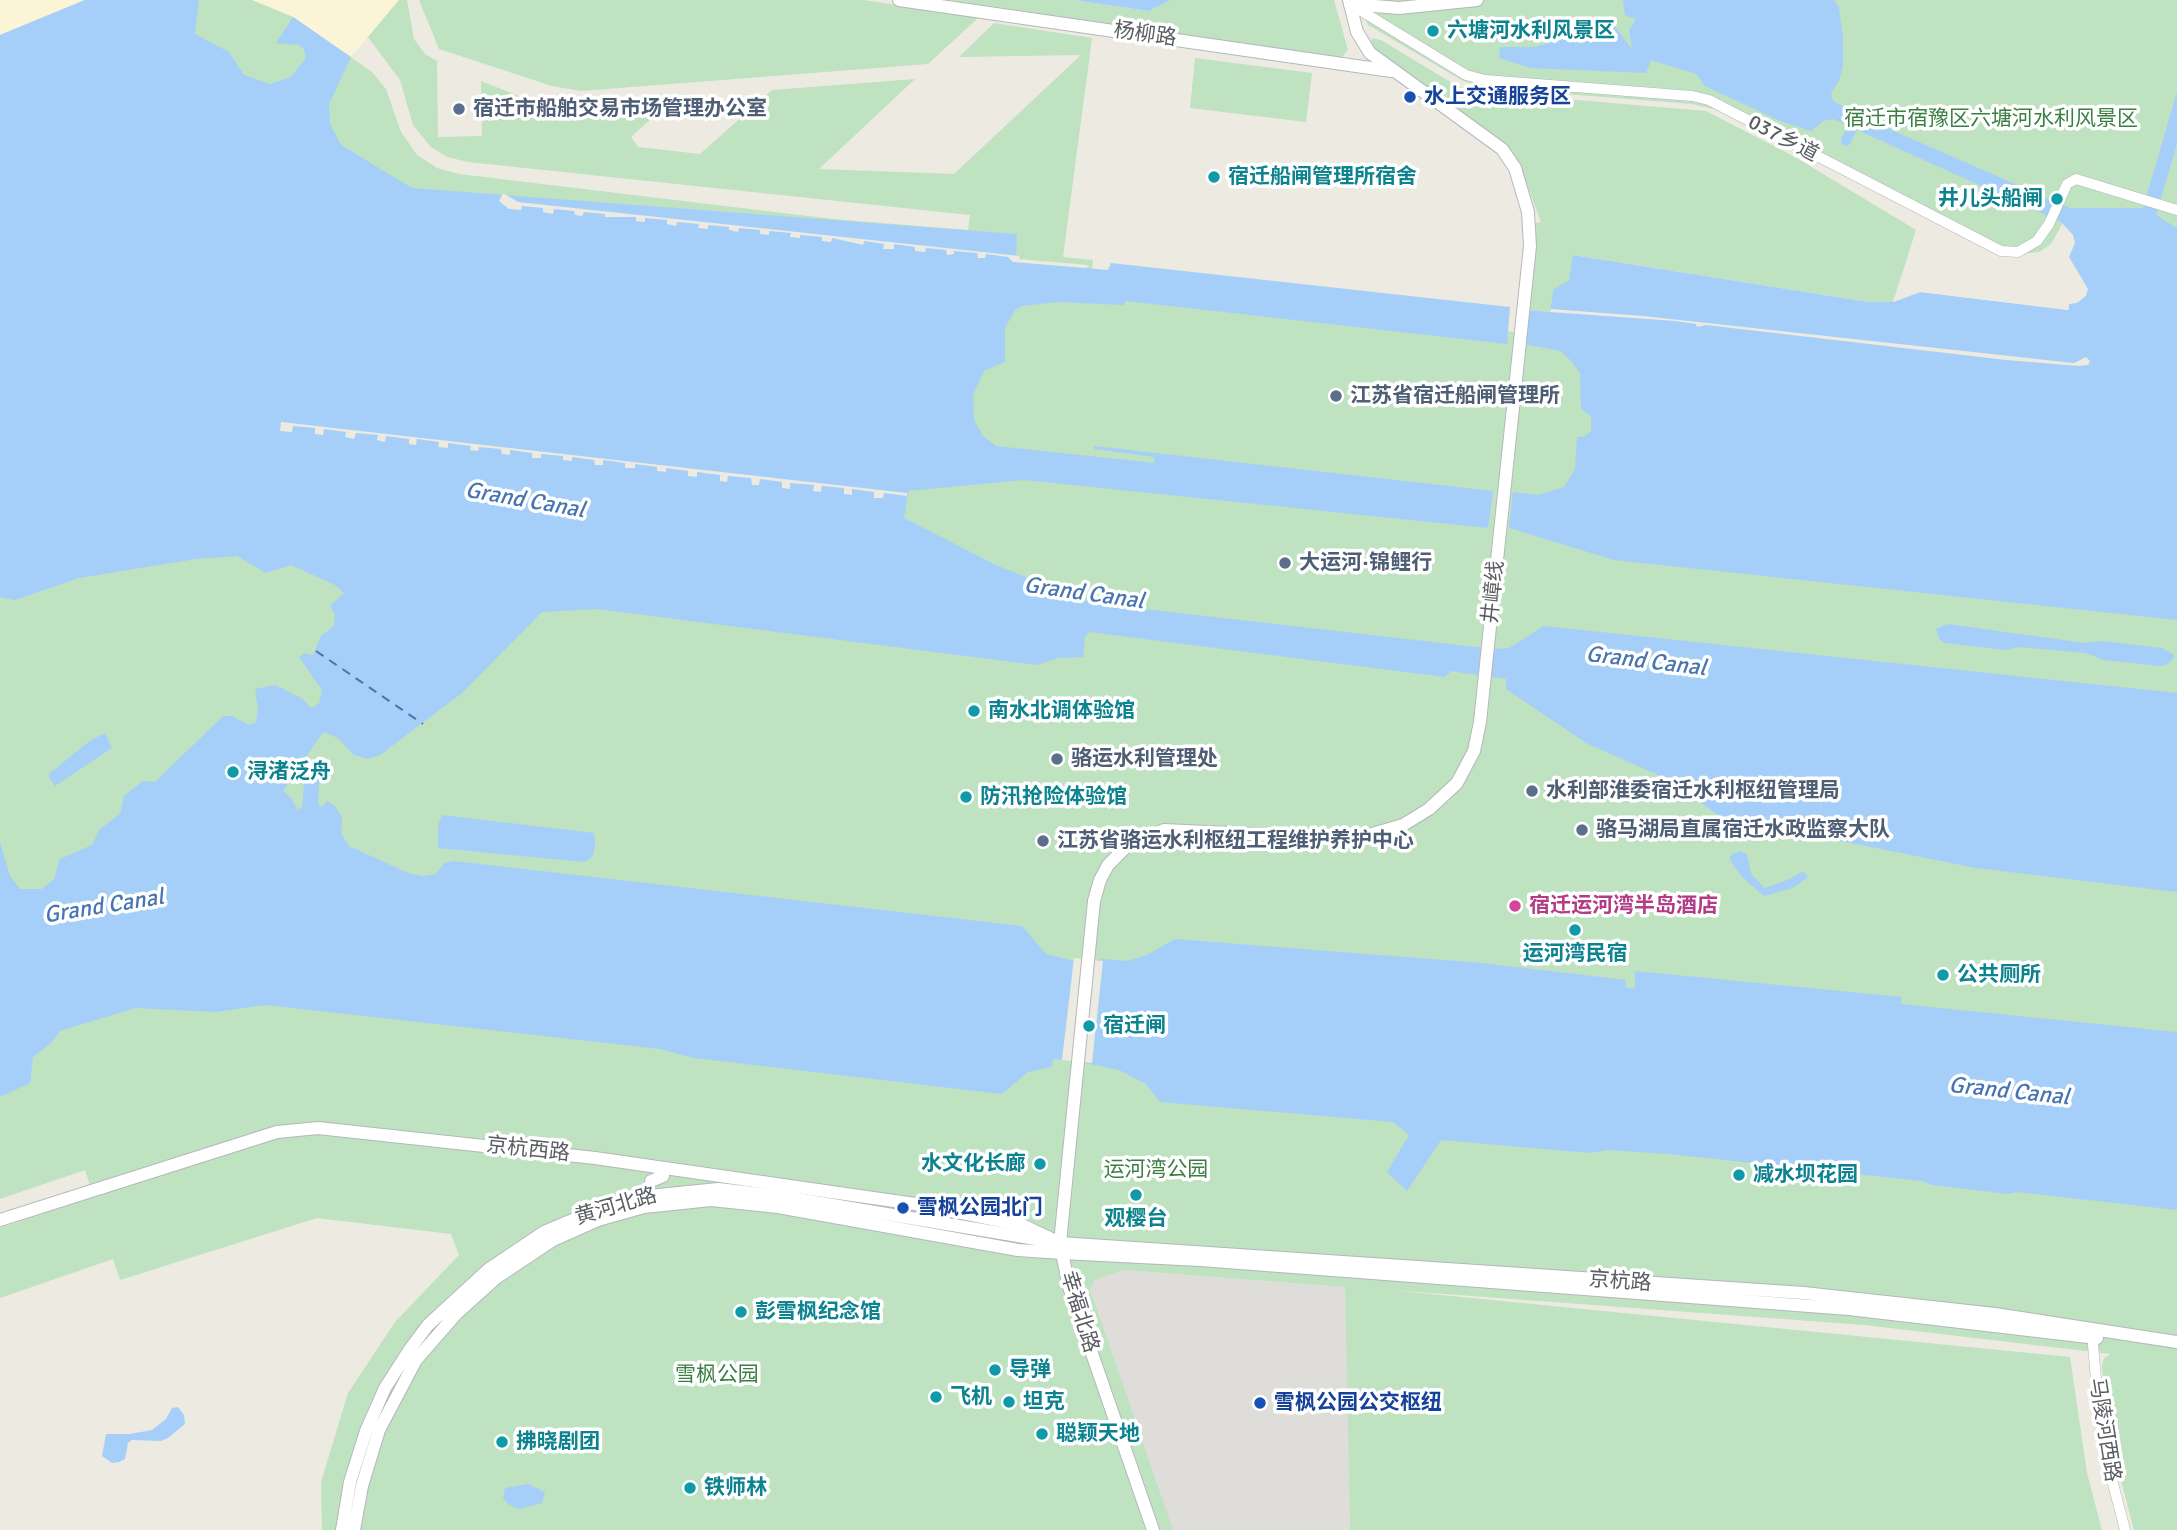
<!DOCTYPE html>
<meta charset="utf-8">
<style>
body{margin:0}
canvas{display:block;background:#eceae1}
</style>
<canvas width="2177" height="1530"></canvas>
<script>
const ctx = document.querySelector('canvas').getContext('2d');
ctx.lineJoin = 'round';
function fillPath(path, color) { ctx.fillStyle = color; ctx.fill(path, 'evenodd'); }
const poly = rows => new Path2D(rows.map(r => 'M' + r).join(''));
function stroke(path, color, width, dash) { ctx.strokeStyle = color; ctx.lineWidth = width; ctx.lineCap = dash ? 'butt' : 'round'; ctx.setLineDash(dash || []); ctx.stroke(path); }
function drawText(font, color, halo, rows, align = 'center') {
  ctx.font = font + ' Signika,"Noto Sans SC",sans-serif'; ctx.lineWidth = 7; ctx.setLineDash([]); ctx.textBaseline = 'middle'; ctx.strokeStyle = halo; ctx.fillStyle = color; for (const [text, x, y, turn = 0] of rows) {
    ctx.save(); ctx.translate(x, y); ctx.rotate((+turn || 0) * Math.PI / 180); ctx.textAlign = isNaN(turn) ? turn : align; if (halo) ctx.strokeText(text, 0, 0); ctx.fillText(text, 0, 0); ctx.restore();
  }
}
fillPath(poly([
 [0,0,85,0,0,35],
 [252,0,399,0,351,57,293,17]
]), '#fbf4d7');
fillPath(poly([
 [1124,1270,1345,1287,1350,1530,1169,1530,1090,1288,1095,1280]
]), '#dfddd9');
fillPath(poly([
 [85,0,252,0,293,17,372,72,386,89,401,132,417,155,437,168,459,174,833,219,968,230,970,215,468,162,447,157,431,147,413,125,400,80,368,37,399,0,407,0,414,39,425,54,437,61,438,137,482,136,481,81,529,100,581,106,672,100,631,137,638,147,700,154,772,90,915,79,819,169,954,174,1081,55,959,57,994,23,1092,38,1063,257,1093,260,1091,284,2177,407,2177,1530,2134,1530,2108,1431,2102,1365,2104,1358,2111,1354,1864,1325,1390,1290,2070,1357,2087,1473,2102,1530,1350,1530,1345,1287,1124,1270,1095,1280,1090,1289,1173,1530,322,1530,321,1482,348,1393,395,1322,459,1255,451,1234,317,1218,120,1280,113,1259,0,1298,0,1228,94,1197,85,1170,0,1199,0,35],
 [419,0,864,0,978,18,928,64,581,91,552,86,439,49],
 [948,0,1074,0,1149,11,1171,0,1334,0,1348,50,1341,58],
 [1358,0,2177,0,2177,240,2071,208,2051,244,2039,252,2001,256,1717,110,1692,104,1489,88,1463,81,1368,25],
 [1372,38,1381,40,1457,86,1471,91,1706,111,1795,157,1916,230,1893,302,1868,302,1574,255,1569,280,1553,291,1550,312,1528,310,1536,223,1541,222,1523,174,1495,136,1378,53,1371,43],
 [1195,58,1312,73,1306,122,1190,108]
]), '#bfe2c1');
fillPath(poly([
 [85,0,199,0,195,34,229,52,244,75,270,84,291,77,306,58,304,49,299,45,276,43,293,17,351,57,329,104,330,124,341,145,412,188,1017,234,1016,262,1108,270,1111,263,1510,307,1507,344,1126,301,1124,305,1058,302,1022,306,1015,310,1005,328,1005,362,984,371,973,395,974,420,983,436,996,446,1155,463,1154,457,1094,449,1094,446,1493,491,1488,528,1024,480,908,491,904,518,996,565,1092,603,1494,649,1509,648,1544,626,2177,693,2177,892,1976,868,1721,817,1667,779,1586,743,1506,689,1506,679,1451,671,1445,677,1089,632,1085,637,1083,657,1059,658,1037,665,596,609,542,612,462,693,380,755,368,759,354,755,338,738,323,732,283,791,291,798,298,810,302,807,305,772,309,767,320,768,318,803,322,807,327,801,334,805,342,817,341,833,349,846,408,873,422,876,436,874,444,863,454,861,1022,926,1046,954,1081,963,1103,959,1127,961,1147,955,1175,939,1482,963,1626,980,1625,987,1635,989,1635,971,1902,997,1901,1004,2177,1032,2177,1210,2017,1192,2008,1194,1932,1185,1922,1181,1668,1154,1607,1150,1590,1153,1441,1140,1407,1191,1387,1172,1409,1135,1393,1122,1160,1102,1146,1084,1119,1070,1071,1060,1053,1059,1052,1067,1028,1072,1002,1094,694,1058,660,1049,265,1005,216,1012,135,1008,60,1031,52,1042,33,1057,30,1083,0,1097,0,842,10,876,20,889,42,889,54,879,60,859,92,845,100,829,120,814,124,796,143,781,155,782,223,716,232,716,249,725,256,722,258,708,255,689,275,685,303,699,311,708,319,704,322,690,299,657,305,653,313,655,321,636,334,626,335,614,330,606,344,593,335,585,291,565,266,573,237,556,196,559,79,578,15,600,0,597,0,35],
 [1074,0,1171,0,1149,11],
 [1623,0,1834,0,1839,8,1843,36,1843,65,1839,81,1831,93,1833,101,1864,118,2070,208,2143,208,2177,92,2177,144,2156,215,2177,228,2177,620,1614,560,1509,528,1513,492,1538,495,1564,487,1575,469,1577,437,1584,437,1591,431,1591,416,1581,409,1580,373,1570,360,1561,351,1524,344,1528,310,1550,312,1553,290,1569,280,1573,255,1868,302,1893,302,1920,292,2068,310,2069,304,2077,303,2086,296,2088,289,2069,257,2075,243,2073,235,2061,222,1833,119,1823,121,1811,131,1780,121,1705,86,1696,74,1651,60,1646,73,1530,68,1499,58,1500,47,1535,47,1576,35,1588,26,1613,24,1632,49,1629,30,1636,19,1625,15],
 [1948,624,2084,643,2102,641,2162,648,2173,654,2174,658,2166,665,2159,666,2104,660,2085,653,2019,647,2006,650,1945,643,1939,639,1936,629],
 [105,733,112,748,55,786,49,777,50,773,91,740],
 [442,815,594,833,595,846,593,856,584,862,438,848,438,825],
 [1739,851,1747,854,1751,874,1765,888,1790,879,1803,871,1808,877,1793,888,1764,896,1742,877,1731,862,1730,856],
 [178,1407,184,1415,185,1424,168,1438,161,1441,132,1440,128,1443,125,1459,119,1462,112,1463,102,1456,106,1434,130,1434,152,1430,166,1419,172,1408],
 [528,1484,545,1492,542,1503,519,1509,508,1504,503,1498,505,1488]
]), '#a5cff8');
fillPath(poly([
 [503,193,518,202,1020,256,1019,259,1088,265,1087,268,1013,262,1008,257,986,254,985,258,978,258,977,253,954,251,954,254,947,255,946,250,926,248,925,252,915,251,915,247,894,244,894,249,883,249,884,244,864,241,863,245,832,238,831,242,822,241,822,237,800,235,800,238,790,237,791,233,769,231,769,235,760,234,760,230,739,228,738,232,729,230,729,227,708,225,708,229,698,228,699,224,677,222,676,226,667,224,667,220,645,218,645,222,636,221,636,217,605,217,605,214,584,212,582,216,575,215,574,211,554,209,553,214,543,212,543,208,522,206,521,210,509,209,499,201],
 [1920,288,2065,306,2068,301,2069,310,1920,292,1893,302,1894,298],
 [1551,309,1643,316,2074,363,2086,357,2090,361,2088,365,2079,366,2006,360,1706,325,1697,327,1696,324,1675,321,1550,312],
 [281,422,907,493,907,496,884,493,883,498,874,498,874,492,852,489,852,495,844,494,844,488,822,486,821,492,813,491,814,485,790,483,790,489,782,488,782,482,760,479,759,485,752,485,751,478,728,476,727,482,720,481,720,475,697,472,697,477,688,476,688,471,666,468,666,472,657,471,657,467,635,464,635,468,625,468,625,463,603,460,603,465,595,465,594,460,572,457,572,461,563,460,563,456,541,454,541,458,532,458,532,453,510,450,510,455,502,454,501,449,479,447,478,451,470,450,471,446,448,443,448,448,438,447,439,442,417,439,416,445,409,444,409,439,386,436,385,442,377,440,378,435,356,433,354,439,345,437,346,432,324,429,323,435,315,434,315,428,293,426,292,432,280,431],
 [1074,958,1103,961,1092,1063,1062,1060]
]), '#eceae1');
stroke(poly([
 [1846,141,1860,111]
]), '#a5cff8', 10);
stroke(poly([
 [316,651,423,724]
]), '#4775b1', 2, [9, 7]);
const minor = poly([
 [1350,4,1466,75,1485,80,1692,96,1709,100,2001,251,2018,252,2037,241,2049,224,2067,184,2076,179,2177,210],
 [2092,1333,2101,1437,2125,1530]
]);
const tertiary = poly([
 [899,0,1391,71],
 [1350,4,1399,8,1477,0],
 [651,1181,663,1176,658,1167],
 [0,1220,277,1132,318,1128,595,1158,922,1205,1022,1225,1060,1243,1804,1293,1995,1314,2177,1342],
 [1062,1253,1200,1260,1849,1309,2097,1338]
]);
const secondary = poly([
 [342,1530,350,1482,366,1431,385,1388,410,1349,428,1325,489,1269,544,1232,591,1212,639,1197,718,1189,779,1196,1060,1243],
 [354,1530,362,1486,379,1430,416,1360,456,1314,496,1278,553,1240,598,1220,644,1207,711,1200,778,1207,1018,1250,1062,1253],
 [1153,1530,1069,1287,1060,1243,1094,901,1100,880,1108,865,1128,845,1164,830,1355,839,1403,825,1429,809,1457,783,1474,751,1480,722,1530,246,1528,212,1515,168,1502,149,1370,53,1357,32,1349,0]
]);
stroke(minor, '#b4b7bb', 11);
stroke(tertiary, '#b4b7bb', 14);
stroke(secondary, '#b5b7bd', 14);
stroke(minor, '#fff', 10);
stroke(tertiary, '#fff', 12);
stroke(secondary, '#fff', 12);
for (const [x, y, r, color] of [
 [1433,31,7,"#0f9aa8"],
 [1410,97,7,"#1a4fb4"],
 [459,109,7,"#5c6f8a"],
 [1214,177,7,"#0f9aa8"],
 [2057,199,7,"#0f9aa8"],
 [1336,396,7,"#5c6f8a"],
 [1285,563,7,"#5c6f8a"],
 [974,711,7,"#0f9aa8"],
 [1057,759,7,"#5c6f8a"],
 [233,772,7,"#0f9aa8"],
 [1532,791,7,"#5c6f8a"],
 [966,797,7,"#0f9aa8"],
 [1582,830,7,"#5c6f8a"],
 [1043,841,7,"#5c6f8a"],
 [1515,906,7,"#d1479c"],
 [1575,930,7,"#0f9aa8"],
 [1943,975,7,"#0f9aa8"],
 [1089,1026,7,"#0f9aa8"],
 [1040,1164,7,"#0f9aa8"],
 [1739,1175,7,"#0f9aa8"],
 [1136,1195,7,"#0f9aa8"],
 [903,1208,7,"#1a4fb4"],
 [741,1312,7,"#0f9aa8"],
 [995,1370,7,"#0f9aa8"],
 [936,1397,7,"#0f9aa8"],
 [1009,1402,7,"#0f9aa8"],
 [1260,1403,7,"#1a4fb4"],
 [1042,1434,7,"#0f9aa8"],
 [502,1442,7,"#0f9aa8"],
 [690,1488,7,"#0f9aa8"]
]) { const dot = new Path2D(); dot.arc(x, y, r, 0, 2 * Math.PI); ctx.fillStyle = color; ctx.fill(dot); stroke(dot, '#fff', 2.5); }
drawText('bold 21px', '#0d838f', '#fff', [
 ["六塘河水利风景区",1447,31],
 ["宿迁船闸管理所宿舍",1228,177],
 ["井儿头船闸",2043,199,"right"],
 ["南水北调体验馆",988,711],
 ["浔渚泛舟",247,772],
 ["防汛抢险体验馆",980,797],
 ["运河湾民宿",1575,954,"center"],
 ["公共厕所",1957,975],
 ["宿迁闸",1103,1026],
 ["水文化长廊",1026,1164,"right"],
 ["减水坝花园",1753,1175],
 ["观樱台",1136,1219,"center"],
 ["彭雪枫纪念馆",755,1312],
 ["导弹",1009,1370],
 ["飞机",950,1397],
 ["坦克",1023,1402],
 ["聪颖天地",1056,1434],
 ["拂晓剧团",516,1442],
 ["铁师林",704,1488]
], 'left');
drawText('21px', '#5a5d61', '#fff', [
 ["杨柳路",1145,35,8],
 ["037乡道",1783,139,28],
 ["井嶂线",1494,592,-84],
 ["京杭西路",528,1150,6],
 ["黄河北路",616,1207,-16],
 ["京杭路",1620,1282,4],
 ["幸福北路",1079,1312,73],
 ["马陵河西路",2104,1430,81]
]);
drawText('bold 21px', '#164399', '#fff', [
 ["水上交通服务区",1424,97],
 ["雪枫公园北门",917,1208],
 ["雪枫公园公交枢纽",1274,1403]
], 'left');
drawText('bold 21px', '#4e5e75', '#fff', [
 ["宿迁市船舶交易市场管理办公室",473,109],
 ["江苏省宿迁船闸管理所",1350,396],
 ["大运河·锦鲤行",1299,563],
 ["骆运水利管理处",1071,759],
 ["水利部淮委宿迁水利枢纽管理局",1546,791],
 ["骆马湖局直属宿迁水政监察大队",1596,830],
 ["江苏省骆运水利枢纽工程维护养护中心",1057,841]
], 'left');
drawText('21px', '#3a7f42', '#fff', [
 ["宿迁市宿豫区六塘河水利风景区",1991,119],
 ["运河湾公园",1156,1170],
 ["雪枫公园",717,1375]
]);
drawText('bold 21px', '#b23c85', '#fff', [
 ["宿迁运河湾半岛酒店",1529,906]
], 'left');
drawText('italic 23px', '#4775b1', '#fff', [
 ["Grand Canal",525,501,10],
 ["Grand Canal",1084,594,8],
 ["Grand Canal",1646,662,7],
 ["Grand Canal",104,907,-9],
 ["Grand Canal",2009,1092,6]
]);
</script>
